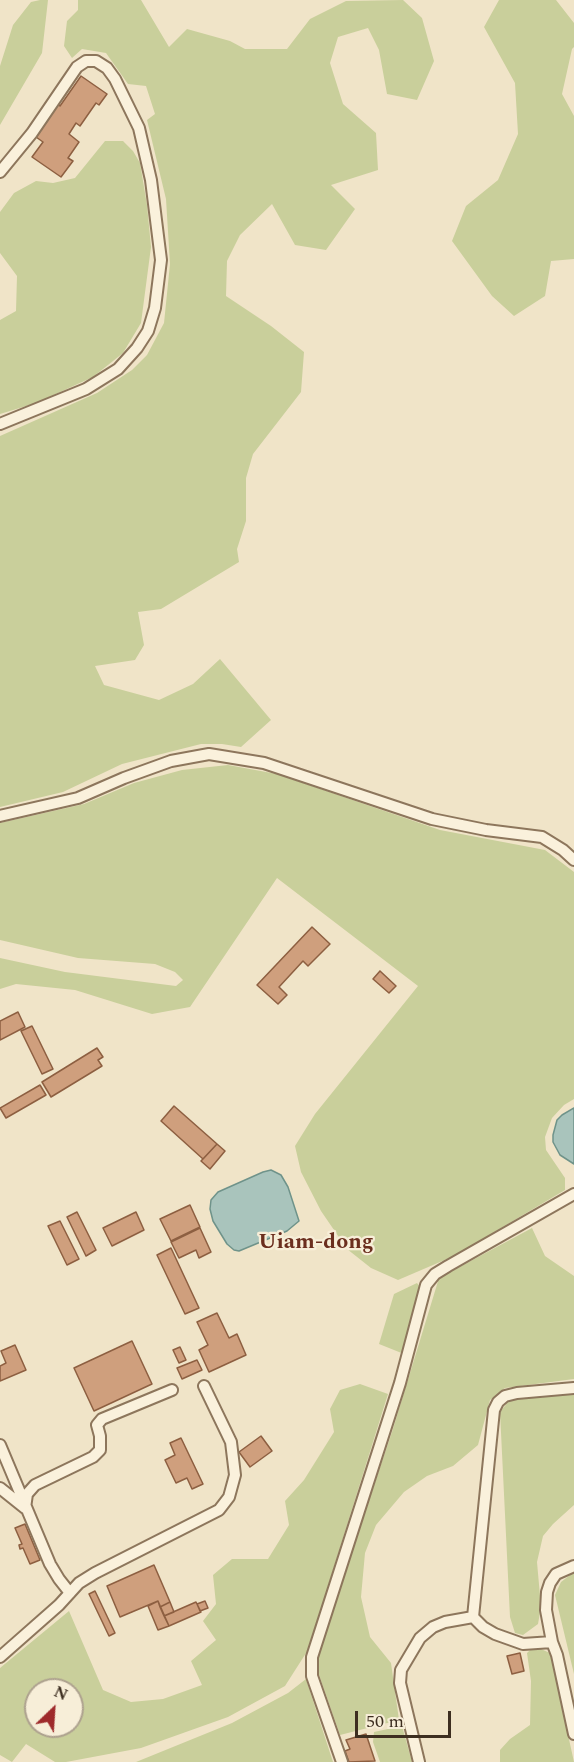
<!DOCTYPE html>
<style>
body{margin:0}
#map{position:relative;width:574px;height:1762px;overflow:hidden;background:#f0e4c8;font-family:Spectral,serif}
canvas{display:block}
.north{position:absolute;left:24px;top:1678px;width:60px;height:60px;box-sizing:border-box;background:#f7eed8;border:2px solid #ada18e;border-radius:50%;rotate:25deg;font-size:16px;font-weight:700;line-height:24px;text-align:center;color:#3d2e20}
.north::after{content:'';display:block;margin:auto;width:21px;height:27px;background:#9e2a2b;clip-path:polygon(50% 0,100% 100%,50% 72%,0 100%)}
.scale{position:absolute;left:355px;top:1711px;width:96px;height:27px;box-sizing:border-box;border:3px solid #3d2e20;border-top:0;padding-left:8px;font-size:18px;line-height:21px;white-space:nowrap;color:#3d2e20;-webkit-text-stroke:4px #f7eed8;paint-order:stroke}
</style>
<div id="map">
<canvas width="574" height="1762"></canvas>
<div class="north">N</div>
<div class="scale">50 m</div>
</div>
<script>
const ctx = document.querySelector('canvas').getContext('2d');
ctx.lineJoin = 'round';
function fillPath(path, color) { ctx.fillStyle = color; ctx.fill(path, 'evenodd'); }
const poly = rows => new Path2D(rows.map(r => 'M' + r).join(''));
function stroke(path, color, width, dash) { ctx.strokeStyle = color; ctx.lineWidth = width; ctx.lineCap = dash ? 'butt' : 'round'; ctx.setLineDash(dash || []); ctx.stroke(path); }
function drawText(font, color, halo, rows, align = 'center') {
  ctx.font = font + ' Spectral,serif'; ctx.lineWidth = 4.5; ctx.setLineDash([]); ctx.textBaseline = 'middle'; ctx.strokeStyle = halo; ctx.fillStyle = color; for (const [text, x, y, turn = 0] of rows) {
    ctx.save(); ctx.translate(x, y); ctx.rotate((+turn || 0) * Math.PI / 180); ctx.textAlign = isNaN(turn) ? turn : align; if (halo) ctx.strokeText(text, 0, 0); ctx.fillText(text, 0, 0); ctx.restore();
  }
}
fillPath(poly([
 [40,0,48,0,42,53,0,125,0,66,13,25,31,2],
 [78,0,141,0,169,47,187,29,230,41,245,49,287,49,310,19,346,1,403,0,422,18,434,61,417,100,387,94,379,50,368,28,338,37,330,63,343,104,376,133,378,170,331,185,355,209,326,250,295,245,272,204,240,235,227,261,226,296,271,326,304,352,301,392,253,454,246,478,246,521,237,549,239,562,161,609,138,612,144,645,135,660,95,666,104,685,159,700,193,684,220,659,271,720,241,747,222,744,201,744,122,764,63,792,0,807,0,436,97,393,132,370,147,355,164,323,170,264,166,199,147,120,155,114,146,86,128,84,106,53,82,49,72,58,64,46,67,21,78,10],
 [499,0,556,0,574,23,574,47,572,49,562,94,574,116,574,259,551,261,545,296,514,316,492,296,452,241,466,206,498,180,518,134,515,83,484,27],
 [105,141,123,141,133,151,140,163,147,205,151,247,141,323,123,353,93,377,36,403,0,414,0,320,16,311,17,276,0,253,0,212,14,193,36,181,53,183,75,178],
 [228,765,277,774,440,830,545,850,574,872,574,1099,564,1105,552,1118,545,1137,546,1150,565,1178,565,1190,454,1256,398,1280,371,1268,347,1249,321,1211,301,1172,295,1146,315,1114,418,986,277,878,190,1007,152,1014,75,990,16,984,0,989,0,958,65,972,176,986,183,980,175,972,155,964,78,958,0,940,0,823,84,804,134,783,182,770],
 [532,1228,545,1256,574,1276,574,1379,505,1388,490,1400,478,1445,453,1466,427,1476,404,1492,376,1525,365,1553,361,1597,370,1637,391,1663,399,1720,340,1735,319,1675,315,1659,392,1432,439,1278],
 [417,1283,420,1287,404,1354,379,1344,394,1294],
 [360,1384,388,1394,308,1650,285,1686,228,1717,141,1748,66,1762,55,1762,26,1744,12,1762,0,1755,0,1668,69,1611,103,1690,131,1702,163,1699,202,1685,191,1661,216,1640,203,1621,216,1604,213,1575,232,1559,268,1559,289,1525,285,1501,304,1480,334,1432,330,1409,340,1390],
 [36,1690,72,1690,72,1726,36,1726],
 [574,1394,574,1505,553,1524,543,1536,537,1562,541,1607,538,1624,523,1635,515,1633,510,1617,500,1412,508,1402,519,1398],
 [574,1572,574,1674,555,1595,561,1582],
 [534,1646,550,1653,574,1762,500,1762,500,1750,510,1739,530,1725,531,1681,527,1653],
 [306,1679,333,1762,136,1762,232,1723,288,1693],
 [402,1726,412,1762,380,1762,373,1742,374,1732]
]), '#c9cf9b');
const water = poly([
 [574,1108,574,1164,560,1155,553,1142,553,1135,557,1120,562,1115,574,1108],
 [271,1170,281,1175,288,1187,299,1221,287,1231,239,1251,234,1250,227,1244,213,1221,210,1209,211,1200,218,1192,263,1172,271,1170]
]);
fillPath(water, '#a9c4bc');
stroke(water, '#6f938a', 1.5);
const building = poly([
 [81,76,107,94,99,105,96,103,80,126,76,123,69,134,79,142,68,158,73,161,61,177,32,157,43,142,36,137,58,104,60,106,81,76],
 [312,927,330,944,308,966,303,961,279,987,287,995,278,1004,257,985,312,927],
 [380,971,396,986,389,993,373,979,380,971],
 [18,1012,25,1027,0,1040,0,1021,18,1012],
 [32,1026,53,1069,42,1074,21,1031,32,1026],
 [97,1048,103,1057,98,1060,102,1066,51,1097,42,1082,97,1048],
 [40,1085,46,1095,6,1118,0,1108,40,1085],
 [174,1106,217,1144,203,1159,161,1121,174,1106],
 [217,1144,225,1151,210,1169,201,1161,217,1144],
 [190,1205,200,1227,171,1241,160,1219,190,1205],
 [77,1212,96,1250,86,1256,67,1217,77,1212],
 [136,1212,144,1230,112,1246,103,1228,136,1212],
 [60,1221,79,1259,67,1265,48,1226,60,1221],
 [200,1228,211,1252,199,1258,196,1250,179,1258,171,1242,200,1228],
 [171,1248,199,1308,185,1314,157,1255,171,1248],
 [217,1313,229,1338,237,1334,246,1355,209,1372,199,1350,208,1345,197,1322,217,1313],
 [132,1341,152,1384,94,1411,74,1368,132,1341],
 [15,1345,26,1370,0,1381,0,1366,6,1363,1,1351,15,1345],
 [180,1347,186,1360,179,1363,173,1350,180,1347],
 [197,1360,202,1370,182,1379,177,1368,197,1360],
 [261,1436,272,1451,250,1467,239,1452,261,1436],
 [181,1438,203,1484,192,1489,187,1478,176,1483,165,1460,175,1455,170,1443,181,1438],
 [25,1524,40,1560,30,1564,23,1548,20,1549,19,1545,22,1544,15,1528,25,1524],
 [154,1565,170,1602,160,1607,158,1601,120,1617,107,1586,154,1565],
 [95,1591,115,1633,109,1636,89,1594,95,1591],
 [158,1601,169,1626,158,1630,148,1606,158,1601],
 [205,1601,208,1608,200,1611,197,1604,205,1601],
 [170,1602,174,1612,164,1616,160,1607,170,1602],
 [196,1602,201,1612,169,1626,164,1616,196,1602],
 [520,1653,524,1671,512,1674,507,1656,520,1653],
 [366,1734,375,1761,349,1762,345,1751,350,1749,346,1740,366,1734]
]);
fillPath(building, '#cf9f7d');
stroke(building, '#8d5f41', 1.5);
const street = poly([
 [0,172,32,133,77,67,86,61,96,61,107,68,115,79,139,128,151,180,161,260,155,308,148,331,137,348,118,369,86,389,0,424],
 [0,816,78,798,124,778,171,761,209,754,264,763,432,819,486,830,542,837,563,850,574,860],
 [0,1445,50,1564,59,1579,70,1593],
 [0,1488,25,1508],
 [25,1508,27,1494,35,1485,93,1457,100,1450,100,1436,97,1425,102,1419,172,1390],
 [574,1566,556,1574,550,1583,547,1592,546,1610,552,1642,557,1655,574,1734],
 [473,1617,483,1627,495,1634,523,1644,552,1642],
 [0,1657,59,1605,79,1583,95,1573,219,1510,229,1497,235,1475,231,1442,204,1386],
 [342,1762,312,1676,312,1657,400,1383,426,1285,435,1274,448,1266,574,1194],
 [419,1762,400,1683,401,1670,420,1638,433,1627,445,1622,473,1617,494,1410,498,1402,505,1396,517,1393,574,1388]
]);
stroke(street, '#8d765c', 14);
stroke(street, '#faf1dc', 10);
drawText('bold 22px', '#6b2e1e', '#f7eed8', [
 ["Uiam-dong",316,1244]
]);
</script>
